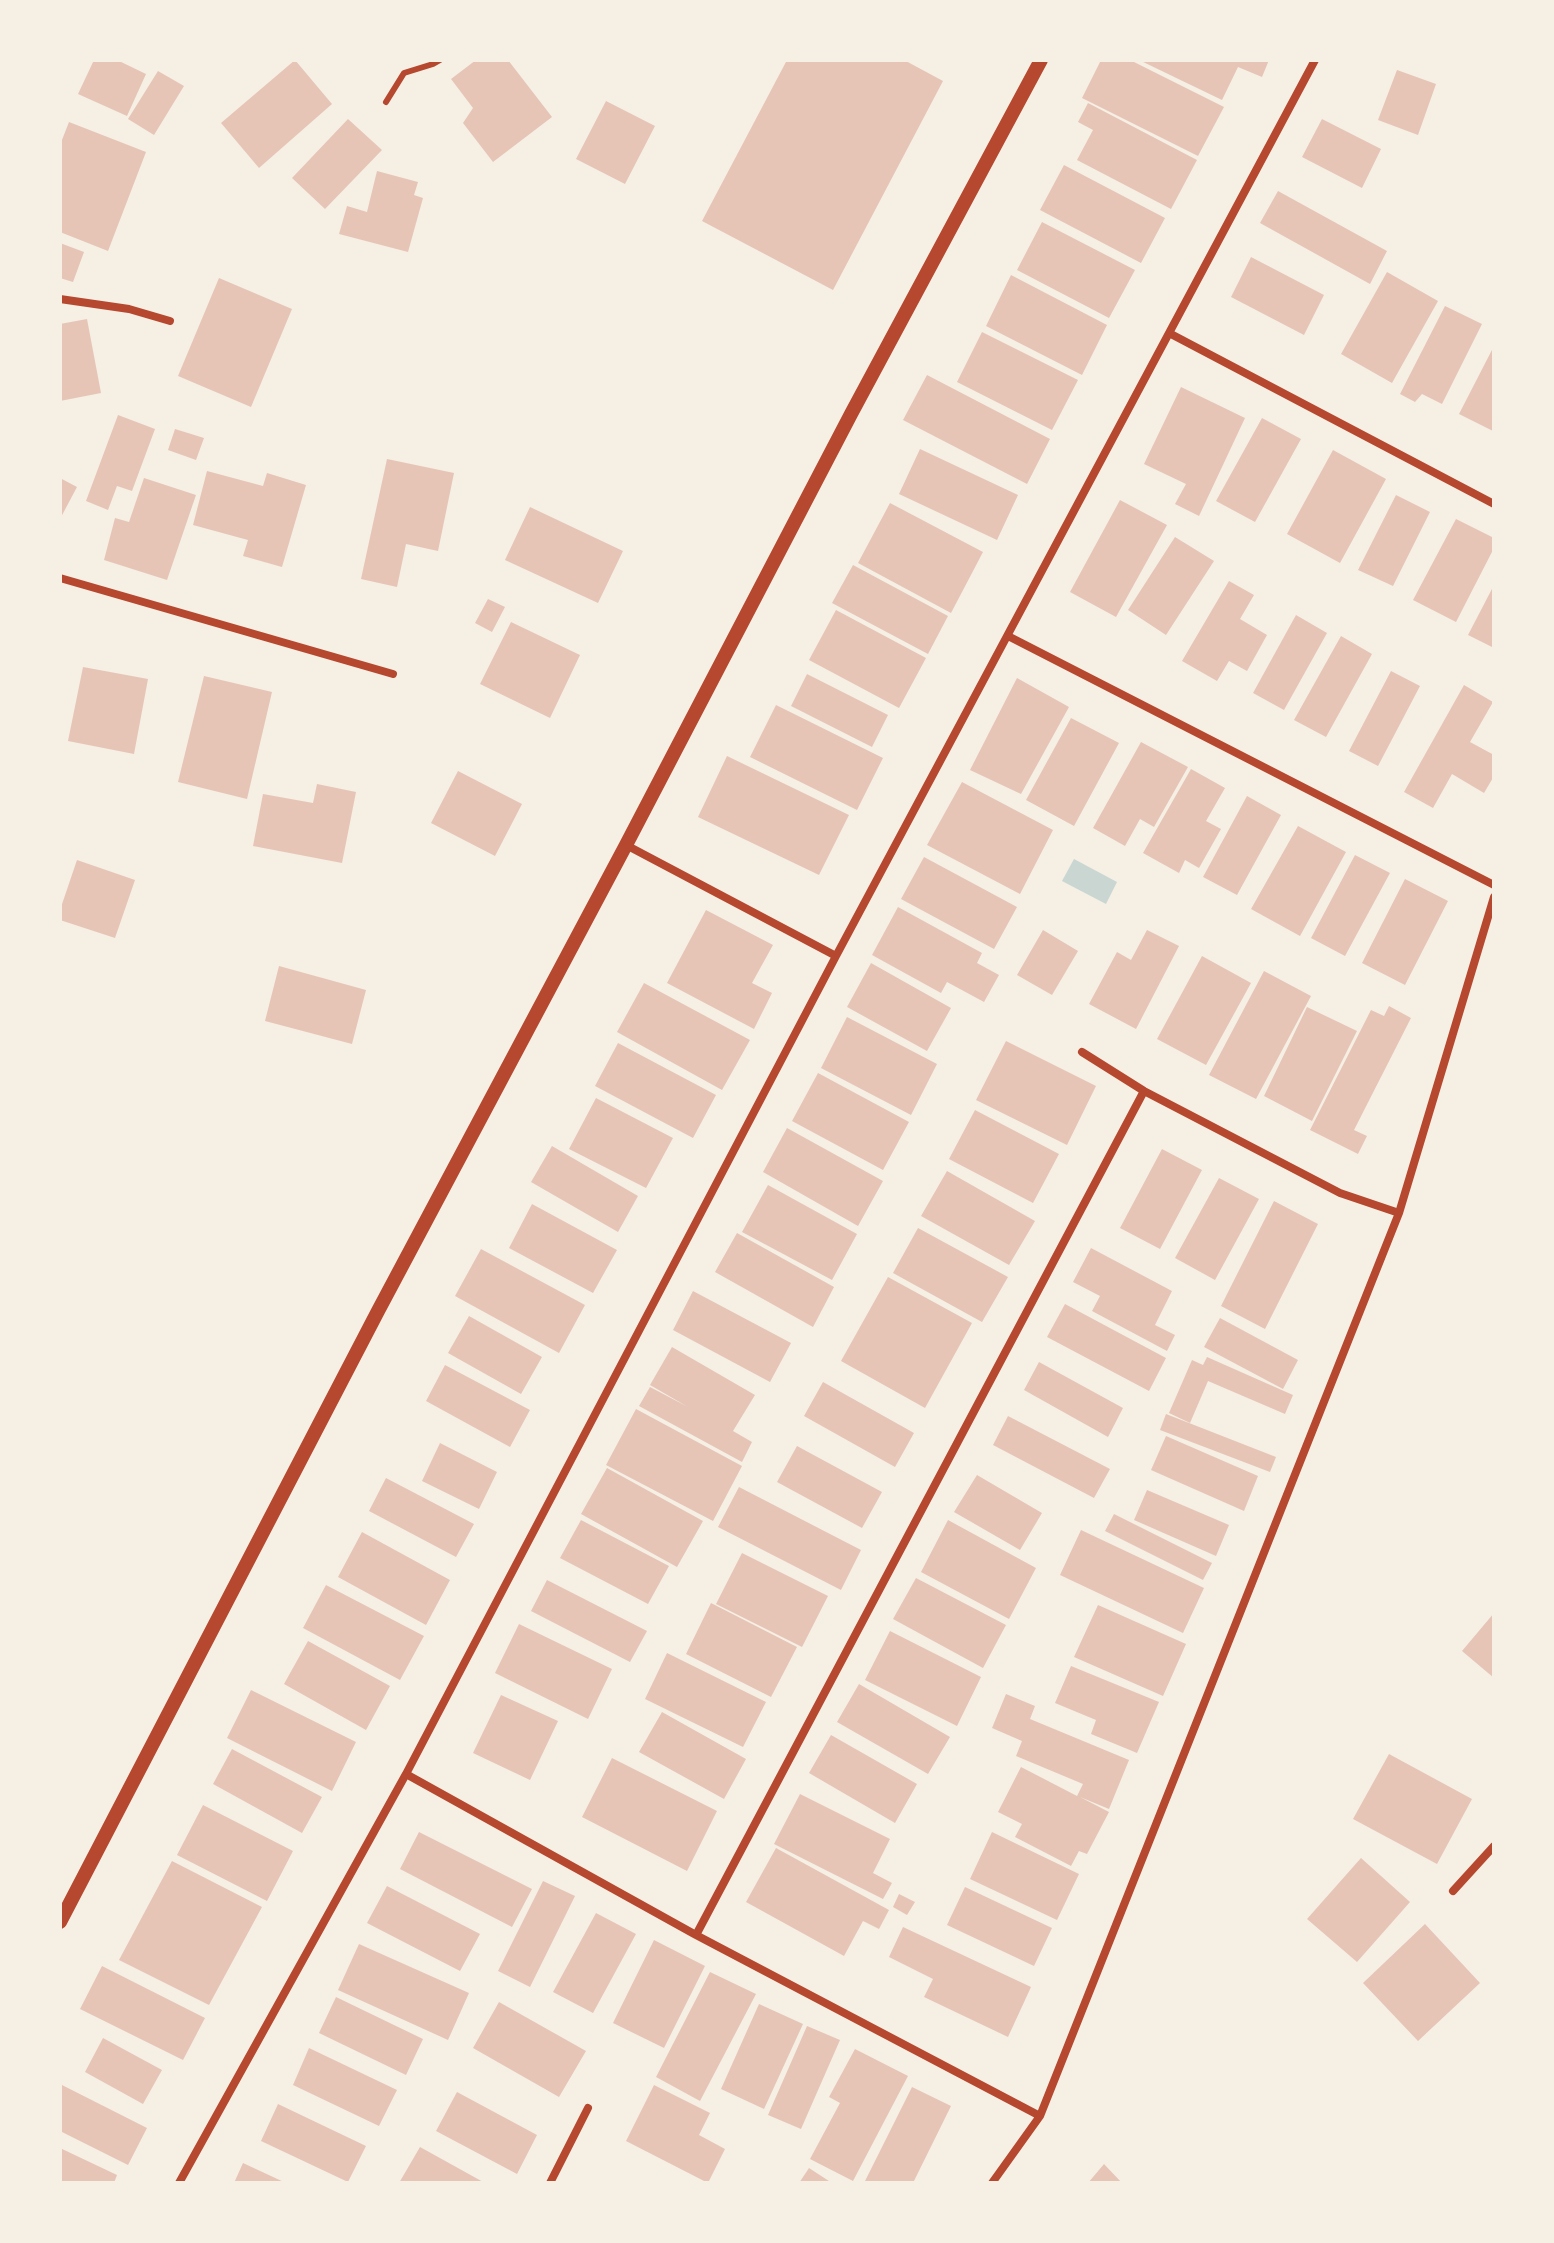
<!DOCTYPE html>
<style>
body{margin:0}
#map{position:relative;width:1554px;height:2243px;overflow:hidden;background:#f6efe4;font-family:"Nunito Sans",sans-serif}
canvas{display:block}
.frame{position:absolute;inset:0;border:62px solid #f6efe4;pointer-events:none}
</style>
<div id="map">
<canvas width="1554" height="2243"></canvas>
<div class="frame"></div>
</div>
<script>
const ctx = document.querySelector('canvas').getContext('2d');
ctx.lineJoin = 'round';
function fillPath(path, color) { ctx.fillStyle = color; ctx.fill(path, 'evenodd'); }
const poly = rows => new Path2D(rows.map(r => 'M' + r).join(''));
function stroke(path, color, width, dash) { ctx.strokeStyle = color; ctx.lineWidth = width; ctx.lineCap = dash ? 'butt' : 'round'; ctx.setLineDash(dash || []); ctx.stroke(path); }
fillPath(poly([
 [1074,859,1117,882,1106,904,1062,881]
]), '#c9d6d2');
fillPath(poly([
 [94,60,117,60,146,74,127,116,78,94],
 [295,60,332,104,259,168,221,123],
 [476,60,508,60,552,117,493,162,463,123,473,108,451,79],
 [787,60,904,60,943,81,833,290,702,221],
 [1101,60,1130,60,1224,107,1198,156,1082,98],
 [1139,60,1269,60,1262,77,1238,67,1222,100],
 [1397,70,1436,84,1418,135,1378,120],
 [158,71,184,86,154,135,128,119],
 [606,101,655,126,625,184,576,159],
 [1088,103,1197,160,1171,209,1077,160,1093,130,1078,122],
 [348,119,382,150,325,209,292,178],
 [1322,119,1381,149,1362,188,1302,157],
 [69,122,146,152,108,251,60,232,60,145],
 [1064,165,1165,218,1141,263,1040,210],
 [377,171,418,182,414,195,423,198,408,252,339,234,347,206,367,212],
 [1278,191,1387,251,1370,284,1260,223],
 [1042,222,1135,270,1109,318,1017,270],
 [60,243,84,252,73,282,60,278],
 [1251,257,1324,295,1304,335,1231,297],
 [1387,272,1438,301,1392,383,1341,354],
 [1011,275,1107,325,1082,375,986,326],
 [219,278,292,309,251,407,178,376],
 [1445,306,1482,324,1442,404,1422,394,1415,402,1400,394],
 [87,319,101,393,60,401,60,324],
 [982,332,1078,380,1052,430,957,382],
 [1494,346,1494,428,1493,431,1459,414],
 [927,375,1050,439,1027,484,903,420],
 [1181,387,1245,418,1199,516,1175,504,1186,484,1144,464],
 [118,415,155,429,132,491,117,486,108,510,86,501],
 [1262,418,1301,439,1255,522,1216,501],
 [175,429,204,438,196,460,168,450],
 [920,449,1018,495,997,540,899,494],
 [1333,450,1386,479,1340,563,1287,534],
 [387,459,454,473,438,551,406,544,397,587,361,579],
 [207,471,263,486,267,473,306,485,282,567,243,556,248,540,193,525],
 [60,478,77,487,60,519],
 [144,478,196,495,167,580,104,560,115,518,129,522],
 [1396,495,1430,512,1393,586,1358,570],
 [1120,500,1167,525,1116,617,1070,592],
 [890,503,983,552,951,613,858,563],
 [530,507,623,551,598,603,505,560],
 [1456,519,1494,538,1494,548,1456,622,1413,600],
 [1175,537,1214,561,1166,635,1128,610],
 [853,565,948,616,928,654,832,603],
 [1229,581,1254,595,1240,619,1267,635,1247,671,1229,661,1217,681,1182,661],
 [1494,585,1494,648,1468,635],
 [488,599,505,607,492,632,475,623],
 [836,610,926,658,899,708,809,660],
 [1296,615,1327,633,1284,710,1253,693],
 [511,622,580,655,550,718,480,684],
 [1341,636,1372,654,1326,737,1294,720],
 [83,667,148,679,134,754,68,741],
 [1391,671,1420,686,1378,766,1349,751],
 [807,674,888,715,872,747,791,706],
 [204,676,272,692,247,799,178,782],
 [1017,678,1069,707,1021,794,970,770],
 [1464,685,1493,702,1470,742,1494,755,1494,776,1484,793,1452,774,1433,808,1404,792],
 [776,705,883,758,857,810,750,757],
 [1071,718,1119,743,1074,826,1026,800],
 [1141,742,1188,767,1154,827,1140,819,1125,846,1093,828],
 [727,756,849,815,819,875,698,817],
 [1191,769,1225,788,1206,821,1221,829,1199,868,1185,860,1179,873,1143,853],
 [458,771,522,804,495,856,431,823],
 [962,782,1053,830,1020,894,927,845],
 [317,784,356,792,342,863,253,846,263,794,313,803],
 [1247,796,1281,815,1237,895,1203,877],
 [1298,826,1346,852,1300,936,1251,909],
 [1355,855,1390,873,1345,956,1311,938],
 [924,857,1017,907,994,949,901,899],
 [77,860,135,880,115,938,60,920,60,910],
 [1405,879,1448,901,1405,985,1362,963],
 [898,907,982,953,977,963,999,975,984,1002,947,982,941,993,872,955],
 [706,910,773,945,752,983,772,993,754,1029,667,983],
 [1043,930,1078,951,1052,995,1017,975],
 [1147,930,1179,946,1136,1029,1089,1004,1117,952,1131,960],
 [1202,956,1251,983,1206,1065,1157,1039],
 [871,963,951,1008,927,1051,847,1007],
 [279,966,366,990,352,1044,265,1021],
 [1264,971,1311,996,1256,1099,1209,1075],
 [644,983,750,1040,722,1090,617,1032],
 [1389,1006,1411,1018,1354,1130,1367,1136,1358,1154,1310,1130,1371,1010,1384,1016],
 [1307,1007,1357,1031,1312,1121,1264,1096],
 [847,1017,937,1064,911,1115,821,1068],
 [1006,1041,1096,1086,1067,1145,976,1100],
 [618,1043,716,1095,693,1138,595,1086],
 [818,1073,909,1122,883,1170,792,1121],
 [596,1098,673,1138,646,1188,569,1149],
 [975,1110,1059,1154,1033,1203,949,1159],
 [787,1128,883,1181,858,1226,763,1172],
 [552,1146,638,1196,618,1232,531,1182],
 [1162,1149,1202,1170,1160,1249,1120,1228],
 [947,1171,1035,1221,1009,1265,921,1216],
 [1219,1178,1259,1199,1215,1280,1175,1258],
 [768,1185,857,1234,832,1280,742,1232],
 [1274,1201,1318,1224,1265,1329,1221,1306],
 [532,1204,617,1250,593,1293,509,1248],
 [918,1228,1008,1277,982,1322,893,1273],
 [737,1233,834,1287,813,1327,715,1272],
 [1091,1248,1172,1291,1155,1325,1175,1335,1167,1351,1092,1311,1100,1296,1073,1282],
 [481,1249,585,1305,559,1353,455,1296],
 [888,1277,972,1323,925,1408,841,1361],
 [693,1291,791,1343,770,1382,673,1330],
 [1065,1304,1166,1358,1149,1391,1047,1337],
 [469,1316,542,1357,521,1394,448,1353],
 [1220,1318,1298,1360,1283,1389,1204,1347],
 [672,1347,755,1395,733,1431,752,1442,742,1462,639,1406,650,1387,688,1407,650,1385],
 [1207,1357,1293,1395,1285,1414,1208,1381,1190,1423,1169,1413,1192,1360,1203,1365],
 [1039,1362,1123,1408,1108,1437,1024,1390],
 [445,1365,530,1410,510,1447,426,1401],
 [823,1382,914,1433,895,1467,804,1416],
 [636,1409,742,1466,713,1521,606,1465],
 [1166,1414,1276,1457,1270,1472,1160,1430],
 [1008,1416,1110,1469,1094,1498,993,1445],
 [1166,1436,1258,1476,1244,1511,1151,1470],
 [440,1443,497,1472,479,1509,422,1481],
 [797,1446,882,1492,862,1528,777,1482],
 [607,1468,703,1521,677,1567,581,1514],
 [977,1475,1042,1513,1020,1550,954,1512],
 [386,1478,474,1524,456,1557,369,1511],
 [739,1487,861,1550,841,1590,718,1527],
 [1147,1490,1229,1525,1216,1556,1134,1520],
 [1114,1514,1212,1563,1203,1580,1105,1531],
 [581,1520,669,1566,648,1604,560,1558],
 [948,1520,1036,1568,1009,1619,921,1572],
 [1081,1530,1204,1588,1183,1633,1060,1575],
 [362,1532,450,1580,426,1625,338,1577],
 [742,1553,828,1596,802,1647,716,1604],
 [916,1578,1006,1625,983,1668,893,1619],
 [547,1580,647,1631,630,1662,531,1611],
 [326,1585,424,1636,400,1680,303,1628],
 [711,1603,797,1647,771,1697,686,1654],
 [1098,1605,1186,1644,1163,1696,1074,1657],
 [1494,1613,1494,1678,1462,1651],
 [519,1624,612,1669,588,1719,495,1673],
 [890,1631,981,1677,957,1726,865,1680],
 [308,1641,390,1686,366,1730,284,1684],
 [667,1653,766,1702,743,1747,645,1699],
 [1071,1666,1159,1702,1137,1753,1091,1734,1096,1720,1055,1703],
 [859,1684,950,1737,928,1774,837,1722],
 [251,1690,356,1742,332,1791,227,1738],
 [1006,1694,1035,1706,1030,1719,1129,1760,1109,1809,1080,1797,1109,1812,1087,1854,1079,1851,1071,1866,1015,1837,1022,1824,998,1812,1021,1767,1077,1796,1083,1784,1016,1756,1022,1741,992,1728],
 [501,1695,558,1721,530,1780,473,1753],
 [662,1712,746,1759,724,1799,639,1752],
 [831,1735,917,1784,895,1823,809,1773],
 [232,1749,322,1797,302,1833,213,1784],
 [1389,1754,1472,1799,1437,1864,1353,1819],
 [612,1758,717,1811,687,1871,582,1817],
 [800,1794,890,1839,873,1873,892,1883,883,1899,774,1844],
 [203,1805,293,1851,267,1901,177,1855],
 [419,1832,532,1889,512,1927,400,1869],
 [992,1832,1079,1874,1057,1920,970,1879],
 [776,1848,889,1910,879,1929,863,1921,844,1956,746,1902],
 [1361,1858,1410,1902,1357,1962,1307,1919],
 [172,1861,262,1907,209,2005,119,1960],
 [543,1881,575,1896,530,1987,498,1971],
 [387,1886,480,1934,460,1971,367,1923],
 [965,1887,1052,1928,1034,1966,947,1925],
 [899,1894,915,1902,907,1915,893,1907],
 [596,1913,636,1934,593,2013,553,1992],
 [1425,1924,1480,1983,1418,2041,1363,1983],
 [903,1927,1031,1987,1008,2037,924,1997,933,1979,889,1957],
 [654,1940,705,1966,664,2048,613,2023],
 [359,1944,469,1993,448,2040,338,1990],
 [102,1966,205,2018,183,2060,80,2009],
 [710,1972,756,1994,700,2101,656,2077],
 [336,1997,423,2039,406,2075,319,2033],
 [499,2002,586,2051,559,2097,473,2048],
 [759,2004,803,2024,764,2109,721,2089],
 [807,2026,840,2040,801,2129,768,2115],
 [103,2038,162,2070,143,2104,85,2072],
 [309,2048,397,2090,379,2126,293,2085],
 [855,2049,908,2076,853,2181,810,2159,840,2103,829,2097],
 [60,2084,147,2128,128,2165,60,2131],
 [654,2085,710,2113,699,2135,725,2149,708,2183,626,2141],
 [912,2087,951,2106,913,2183,864,2183],
 [457,2092,537,2135,517,2174,436,2131],
 [278,2104,366,2146,348,2182,261,2141],
 [420,2147,485,2183,399,2183],
 [60,2148,117,2175,114,2183,60,2183],
 [243,2163,286,2183,234,2183],
 [1104,2164,1122,2183,1088,2183],
 [809,2168,832,2183,799,2183]
]), '#e6c5b7');
stroke(poly([
 [386,102,404,73,433,64,440,60]
]), '#b5482f', 6);
stroke(poly([
 [60,299,129,309,170,321],
 [1169,333,1494,504],
 [60,578,393,674],
 [1008,636,1494,885],
 [626,845,836,956],
 [1082,1052,1144,1091,1340,1193,1399,1213],
 [406,1774,696,1935,1040,2116],
 [1453,1891,1494,1846],
 [696,1935,1144,1091],
 [179,2183,406,1774,836,956,1315,60],
 [550,2183,588,2108],
 [992,2183,1040,2116,1399,1213,1494,897]
]), '#b5482f', 8);
stroke(poly([
 [60,1922,378,1311,626,845,851,414,1041,60]
]), '#b5482f', 14);
</script>
